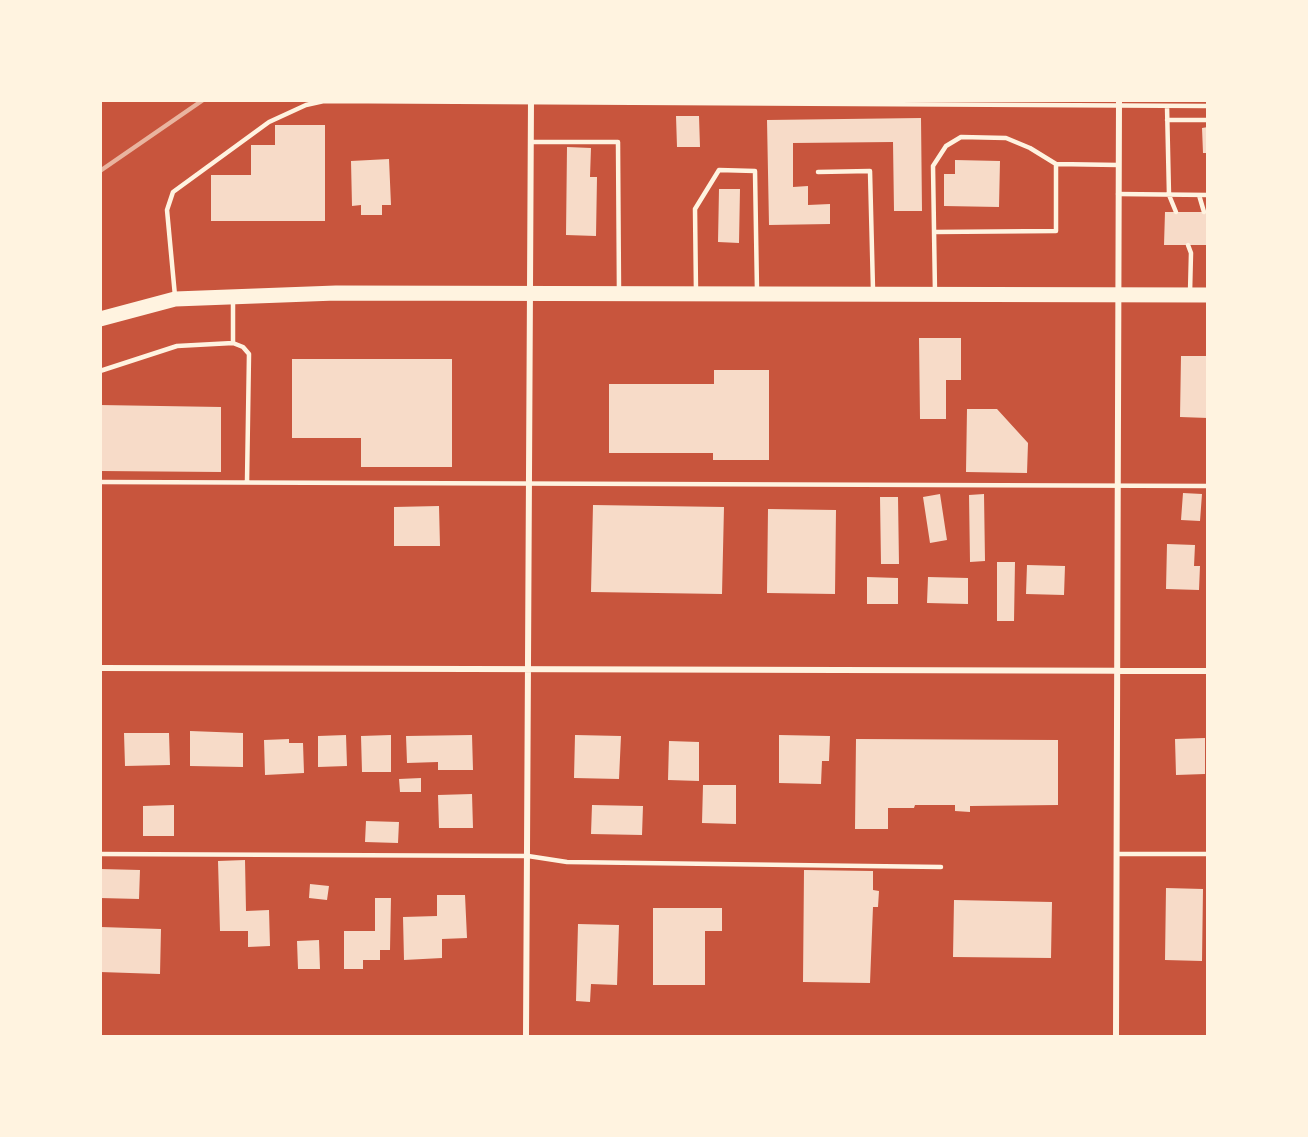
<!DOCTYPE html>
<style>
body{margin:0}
#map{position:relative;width:1308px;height:1137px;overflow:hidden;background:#c8553d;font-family:"DejaVu Sans",sans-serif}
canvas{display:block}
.frame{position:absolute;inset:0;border:102px solid #fff3e0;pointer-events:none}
</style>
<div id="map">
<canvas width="1308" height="1137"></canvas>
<div class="frame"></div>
</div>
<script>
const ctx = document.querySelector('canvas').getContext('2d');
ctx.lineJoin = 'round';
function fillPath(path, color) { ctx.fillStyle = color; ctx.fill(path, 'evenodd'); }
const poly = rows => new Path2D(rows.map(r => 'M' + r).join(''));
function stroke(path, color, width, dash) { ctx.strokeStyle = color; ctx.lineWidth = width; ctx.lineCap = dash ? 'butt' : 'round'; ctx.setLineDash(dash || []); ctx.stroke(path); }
fillPath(poly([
 [676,116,699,116,700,147,677,147],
 [921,118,922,211,894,211,893,142,793,143,793,187,808,186,808,205,830,204,830,224,769,225,767,120],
 [275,125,325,125,325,221,211,221,211,175,251,175,251,145,275,145],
 [1208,127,1208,153,1203,153,1202,128],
 [567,147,591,148,590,177,597,177,596,236,566,235],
 [389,159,391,205,382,205,382,215,361,215,361,205,352,206,351,161],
 [955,160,1000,161,999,207,944,206,944,174,955,174],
 [719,189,740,189,739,243,718,242],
 [1165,212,1208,212,1208,245,1164,245],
 [919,338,961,338,961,380,946,380,946,419,920,419],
 [1181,356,1208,356,1208,418,1180,417],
 [292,359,452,359,452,467,361,467,361,438,292,438],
 [714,370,769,370,769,460,713,460,713,453,609,453,609,384,714,384],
 [100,405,221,407,221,472,100,471],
 [967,409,997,409,1028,443,1027,473,966,472],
 [1183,493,1202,494,1200,521,1181,520],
 [940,494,947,540,930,543,923,497],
 [984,494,985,561,970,562,969,495],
 [880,497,898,497,899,564,881,564],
 [593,505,724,507,722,594,591,592],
 [439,506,440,546,394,546,394,507],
 [768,509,836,510,835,594,767,593],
 [1167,544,1195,545,1194,566,1200,566,1199,590,1166,589],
 [997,562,1015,562,1014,621,997,621],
 [1027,565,1065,566,1064,595,1026,594],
 [867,577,898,578,898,604,867,604],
 [928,577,968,578,968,604,927,603],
 [190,731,243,733,243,767,190,766],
 [124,733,169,733,170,765,125,766],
 [346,735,347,766,318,767,318,736],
 [391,735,391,772,362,772,361,736],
 [472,735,473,770,438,770,438,762,407,763,406,736],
 [575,735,621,736,619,779,574,778],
 [779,735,830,736,829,761,822,761,821,784,779,783],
 [1205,738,1205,774,1176,775,1175,739],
 [289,739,289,743,303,743,304,773,265,775,264,740],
 [856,739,1058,740,1058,805,970,806,970,812,955,811,955,805,915,805,914,808,888,808,888,829,855,829],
 [669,741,699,742,699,781,668,780],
 [421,778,421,792,400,792,399,779],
 [703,785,736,785,736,824,702,823],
 [472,794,473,828,439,828,438,795],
 [174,805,174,836,143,836,143,806],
 [592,805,643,806,642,835,591,834],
 [366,821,399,822,398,843,365,842],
 [245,860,246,911,269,910,270,946,248,947,248,931,220,931,218,861],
 [100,869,140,870,139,899,100,898],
 [804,870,873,871,873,890,879,891,878,907,873,907,870,983,803,982],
 [310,884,329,886,327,900,309,898],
 [1166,888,1203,889,1202,961,1165,960],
 [437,895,465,895,467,938,442,939,442,958,404,960,403,917,437,916],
 [375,898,391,898,390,950,380,950,380,960,363,960,363,969,344,969,344,931,375,931],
 [954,900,1052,902,1051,958,953,957],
 [653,908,722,908,722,931,705,931,705,985,653,985],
 [578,924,619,925,617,985,591,984,590,1002,576,1001],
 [101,927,161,929,160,974,100,972],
 [319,940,320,969,298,969,297,941]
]), '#f7dbc8');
stroke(poly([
 [1167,106,1169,195,1176,212],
 [1167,120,1208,120],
 [531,142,618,142,619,292],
 [818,172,870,171,873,290],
 [1118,194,1208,195],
 [1199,195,1204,212],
 [934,232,1056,231,1056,164,1118,165],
 [1188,245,1191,253,1190,293],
 [696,292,695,209,719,170,755,171,757,291],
 [935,293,933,166,946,146,961,137,1006,138,1030,148,1056,164],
 [175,296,167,210,173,192,269,122,306,105,324,101,1208,106],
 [233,299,233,343],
 [100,371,177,346,233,343,243,347,249,354,247,482],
 [100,482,1208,486],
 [100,854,528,856,567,862,941,867],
 [1118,854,1208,854]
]), '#fff3e0', 4.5);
stroke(poly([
 [100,668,1208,671],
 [526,1036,531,100],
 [1116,1036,1119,100]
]), '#fff3e0', 6);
stroke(poly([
 [100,319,175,299,336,293,1208,295]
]), '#fff3e0', 15);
stroke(poly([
 [100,171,203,100]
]), '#e9b49f', 4.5);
</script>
